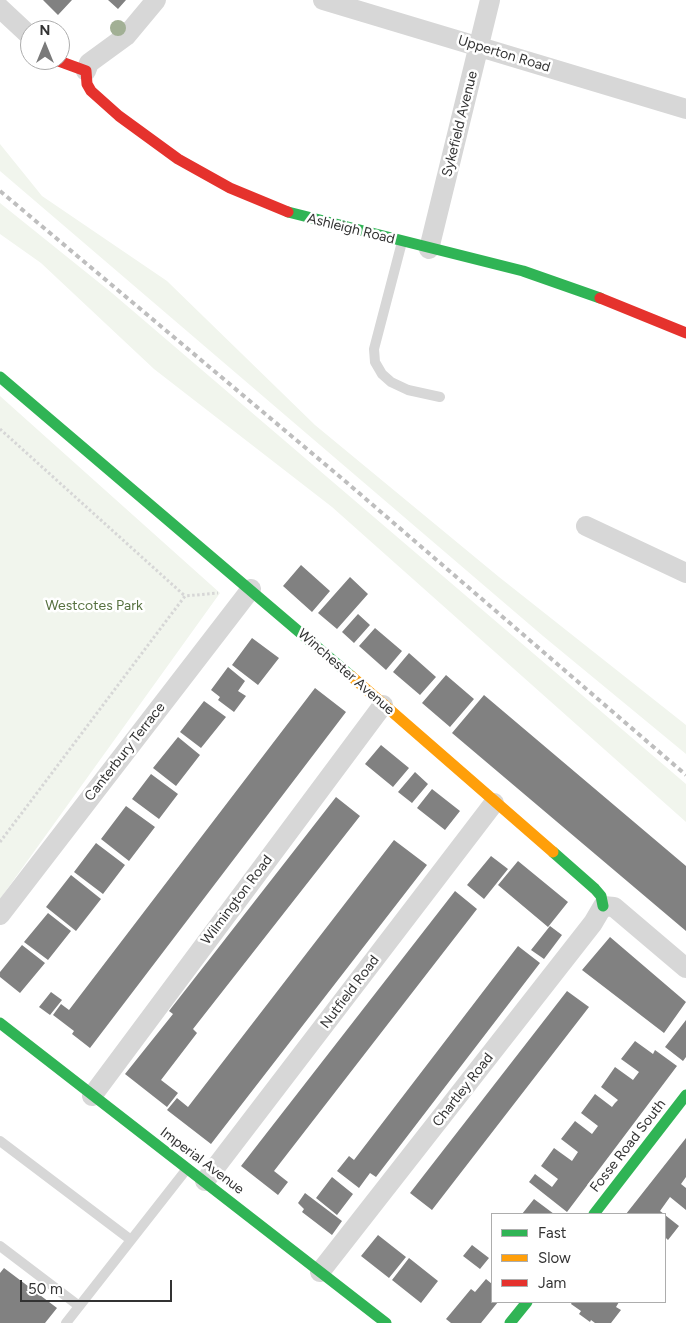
<!DOCTYPE html>
<style>
body{margin:0}
#map{position:relative;width:686px;height:1323px;overflow:hidden;background:#fff;font-family:Figtree,sans-serif}
canvas{display:block}
.legend{position:absolute;left:491px;top:1213px;width:175px;height:90px;box-sizing:border-box;background:#fff;border:1px solid #adadad;margin:0;padding:6px 9px;list-style:none;font-size:15px;color:#333}
.legend li{display:flex;align-items:center;gap:10px;height:25px}
.legend b{width:25px;border:1px solid #adadad}
.north{position:absolute;left:20px;top:20px;width:50px;height:50px;box-sizing:border-box;background:#fff;border:1px solid #adadad;border-radius:50%;rotate:0deg;font-size:14px;font-weight:700;line-height:20px;text-align:center;color:#333}
.north::after{content:'';display:block;margin:auto;width:18px;height:22px;background:#7a7a7a;clip-path:polygon(50% 0,100% 100%,50% 72%,0 100%)}
.scale{position:absolute;left:20px;top:1280px;width:152px;height:22px;box-sizing:border-box;border:2px solid #333;border-top:0;padding-left:6px;font-size:15px;line-height:18px;white-space:nowrap;color:#333;-webkit-text-stroke:4px #fff;paint-order:stroke}
</style>
<div id="map">
<canvas width="686" height="1323"></canvas>
<ul class="legend">
<li><b style="height:6px;background:#30b455"></b>Fast</li>
<li><b style="height:6px;background:#ff9f0a"></b>Slow</li>
<li><b style="height:6px;background:#e5322d"></b>Jam</li>
</ul>
<div class="north">N</div>
<div class="scale">50 m</div>
</div>
<script>
const ctx = document.querySelector('canvas').getContext('2d');
ctx.lineJoin = 'round';
function fillPath(path, color) { ctx.fillStyle = color; ctx.fill(path, 'evenodd'); }
const poly = rows => new Path2D(rows.map(r => 'M' + r).join(''));
function stroke(path, color, width, dash) { ctx.strokeStyle = color; ctx.lineWidth = width; ctx.lineCap = dash ? 'butt' : 'round'; ctx.setLineDash(dash || []); ctx.stroke(path); }
function drawText(font, color, halo, rows, align = 'center') {
  ctx.font = font + ' Figtree,sans-serif'; ctx.lineWidth = 5; ctx.setLineDash([]); ctx.textBaseline = 'middle'; ctx.strokeStyle = halo; ctx.fillStyle = color; for (const [text, x, y, turn = 0] of rows) {
    ctx.save(); ctx.translate(x, y); ctx.rotate((+turn || 0) * Math.PI / 180); ctx.textAlign = isNaN(turn) ? turn : align; if (halo) ctx.strokeText(text, 0, 0); ctx.fillText(text, 0, 0); ctx.restore();
  }
}
fillPath(poly([
 [0,144,42,196,167,281,315,425,499,577,686,725,686,754,543,636,0,171],
 [0,203,112,293,686,784,686,822,332,507,154,369,41,263,0,234],
 [0,396,220,593,0,899]
]), '#f1f5ed');
fillPath(poly([
 [43,0,72,0,58,15],
 [108,0,126,0,118,9],
 [301,565,330,591,312,612,283,586],
 [350,577,368,594,337,629,318,613],
 [358,614,370,625,354,643,342,632],
 [375,628,402,651,386,670,359,646],
 [252,638,279,658,258,685,232,665],
 [409,653,436,677,420,695,393,672],
 [228,667,245,681,238,691,246,696,234,712,218,700,220,697,211,690],
 [446,675,474,699,450,727,422,703],
 [315,688,346,712,90,1048,72,1034,74,1031,53,1015,61,1004,69,1010],
 [484,695,686,866,686,931,452,733],
 [204,701,226,717,201,748,180,732],
 [178,737,200,755,176,786,153,768],
 [381,745,409,768,393,787,365,764],
 [415,772,428,784,412,803,398,792],
 [151,774,178,794,159,819,132,799],
 [432,789,460,811,445,830,417,808],
 [336,797,360,816,193,1029,197,1033,161,1080,178,1093,167,1107,125,1074,173,1014,169,1011],
 [126,806,155,827,129,861,101,839],
 [394,840,427,865,211,1144,167,1110,177,1098,188,1107],
 [96,843,125,865,103,894,74,872],
 [491,856,508,869,484,899,467,885],
 [518,861,568,902,548,927,498,885],
 [71,875,101,899,76,931,46,907],
 [455,891,477,909,274,1171,288,1182,278,1195,241,1166],
 [48,913,71,931,48,960,24,942],
 [550,926,562,935,544,959,531,950],
 [610,937,686,1002,664,1033,582,970],
 [22,945,45,963,20,993,0,977,0,972],
 [518,946,540,963,376,1177,370,1173,359,1188,337,1171,349,1156,354,1160],
 [567,991,589,1007,432,1210,410,1193],
 [51,992,62,1000,50,1015,39,1007],
 [686,1020,686,1057,683,1061,665,1047],
 [635,1041,653,1054,655,1050,677,1066,567,1212,529,1182,535,1174,552,1187,558,1179,541,1166,554,1148,572,1161,578,1152,561,1139,575,1121,592,1134,598,1126,581,1113,595,1094,612,1107,615,1103,618,1100,601,1087,615,1067,633,1080,639,1072,621,1059],
 [686,1138,686,1177,681,1184,686,1188,686,1210,670,1197,660,1211,664,1214,626,1214],
 [332,1177,353,1194,337,1215,316,1198],
 [305,1193,342,1221,332,1235,302,1212,304,1209,298,1203],
 [534,1199,554,1214,522,1214],
 [665,1215,679,1226,668,1240,665,1237],
 [378,1235,406,1257,389,1278,361,1256],
 [472,1245,489,1258,480,1269,463,1256],
 [409,1258,438,1281,421,1303,392,1280],
 [4,1268,57,1308,45,1323,0,1323,0,1273],
 [486,1279,492,1284,492,1302,498,1302,481,1323,451,1323,446,1319,471,1289,475,1292],
 [572,1302,619,1302,616,1307,621,1310,611,1323,595,1323,591,1320,590,1322,579,1314,581,1311,571,1304]
]), '#818181');
stroke(poly([
 [0,429,185,596],
 [0,842,185,596,218,593]
]), '#d6d6d6', 3, [2.5, 2.5]);
stroke(poly([
 [402,242,374,349,375,362,382,374,391,382,408,390,440,397],
 [0,1141,131,1240],
 [0,1246,79,1306],
 [66,1323,186,1170]
]), '#d7d7d7', 10);
stroke(poly([
 [323,0,686,109],
 [0,8,30,36],
 [86,71,89,63,126,36,156,0],
 [429,249,490,0],
 [586,526,686,573],
 [0,915,251,589],
 [92,1096,383,705],
 [205,1181,494,803],
 [320,1272,593,923,603,906,614,907,686,968]
]), '#d7d7d7', 20);
stroke(poly([
 [288,212,523,271,600,298],
 [0,377,351,676],
 [553,852,595,889,601,896,603,906],
 [0,1023,386,1323],
 [594,1214,686,1095],
 [510,1323,527,1302]
]), '#30b455', 11);
stroke(poly([
 [351,676,553,852]
]), '#ff9f0a', 11);
stroke(poly([
 [56,60,86,71,87,84,91,91,119,116,178,159,230,188,288,212],
 [600,298,686,333]
]), '#e5322d', 11);
stroke(poly([
 [0,191,345,481,686,775]
]), '#bebebe', 4, [5, 4]);
ctx.fillStyle = '#a2b095';
for (const [x, y] of [
 [118,28]
]) { ctx.beginPath(); ctx.arc(x, y, 8, 0, 2 * Math.PI); ctx.fill(); }
drawText('14px', '#333', '#fff', [
 ["Upperton Road",504,54,17],
 ["Sykefield Avenue",460,124,-76],
 ["Ashleigh Road",351,229,14],
 ["Winchester Avenue",346,672,41],
 ["Canterbury Terrace",125,752,-52],
 ["Wilmington Road",237,900,-53],
 ["Nutfield Road",350,992,-53],
 ["Chartley Road",463,1090,-52],
 ["Fosse Road South",628,1146,-52],
 ["Imperial Avenue",202,1161,37]
]);
drawText('14px', '#56703f', '#fff', [
 ["Westcotes Park",94,606]
]);
</script>
